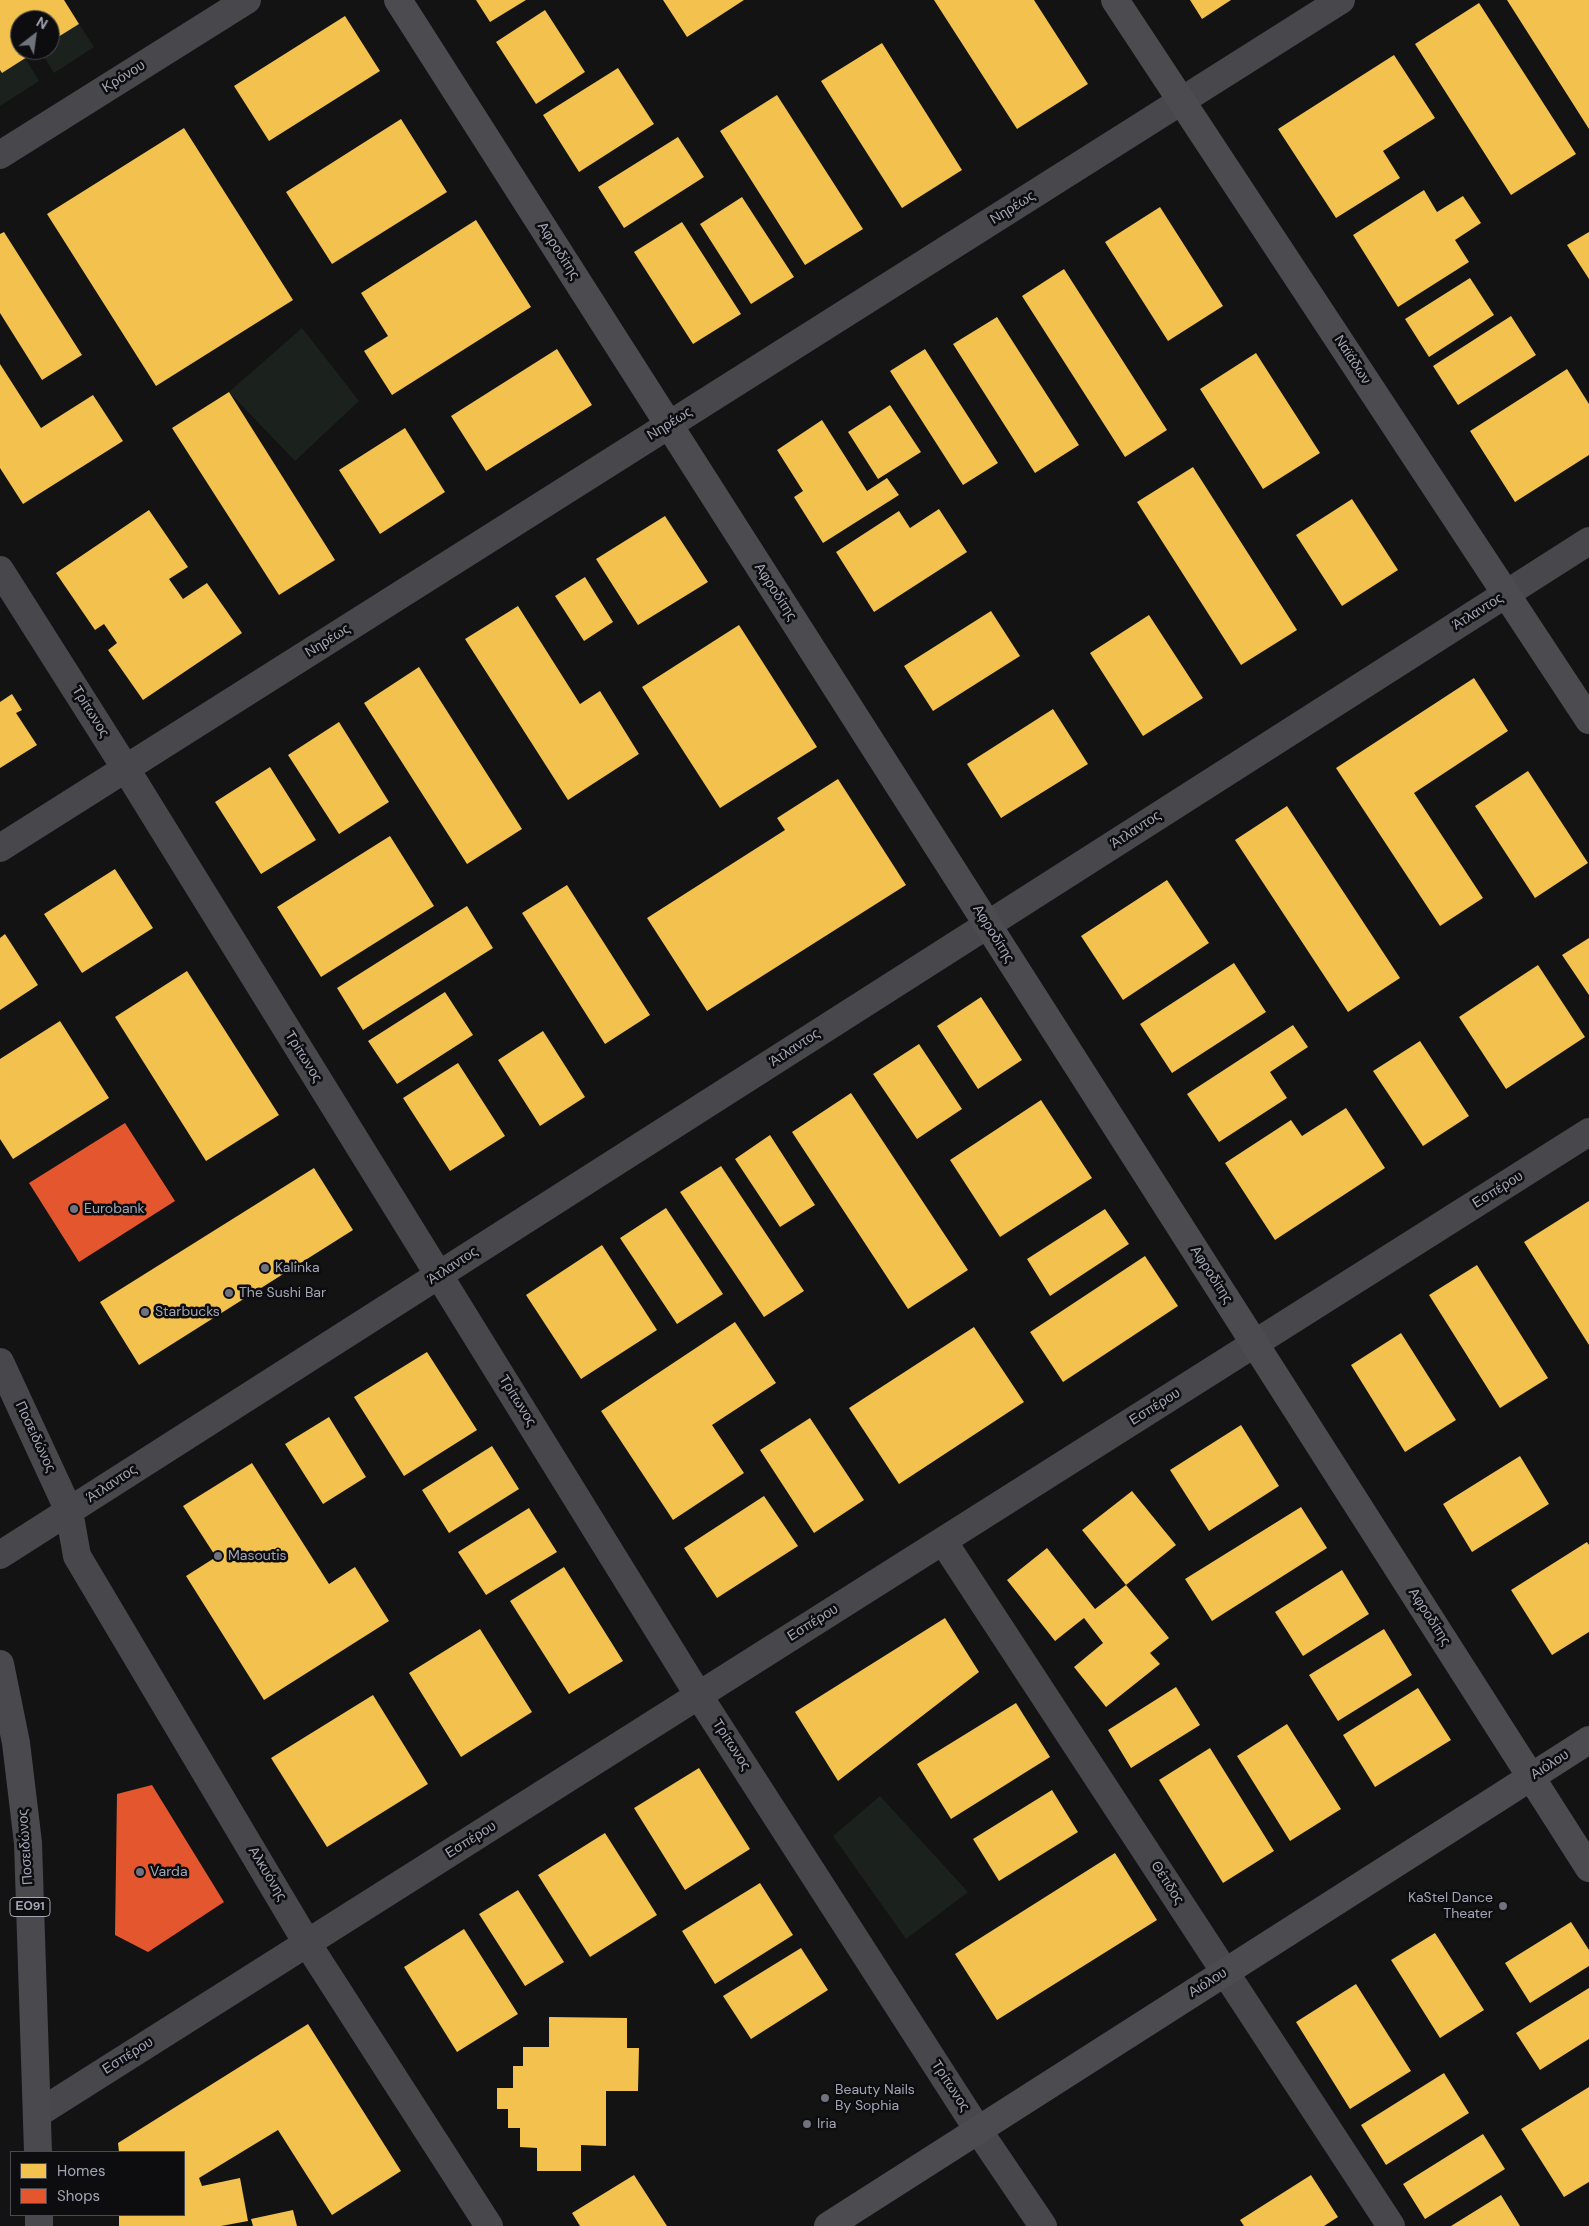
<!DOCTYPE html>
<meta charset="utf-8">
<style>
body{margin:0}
#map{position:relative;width:1589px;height:2226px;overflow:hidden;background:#131313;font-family:"DM Sans",sans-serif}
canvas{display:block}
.legend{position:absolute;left:10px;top:2151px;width:175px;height:65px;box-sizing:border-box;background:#0d0d0f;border:1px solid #494a52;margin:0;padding:6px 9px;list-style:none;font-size:15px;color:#a2a5b6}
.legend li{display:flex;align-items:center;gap:10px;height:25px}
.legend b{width:25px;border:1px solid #494a52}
.north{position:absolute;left:10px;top:10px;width:50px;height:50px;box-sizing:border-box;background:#0d0d0f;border:1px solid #494a52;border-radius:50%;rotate:30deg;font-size:14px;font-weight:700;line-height:20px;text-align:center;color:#a2a5b6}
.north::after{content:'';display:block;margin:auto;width:18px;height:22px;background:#70727d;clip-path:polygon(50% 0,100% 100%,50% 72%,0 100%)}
</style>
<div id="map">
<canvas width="1589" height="2226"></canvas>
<ul class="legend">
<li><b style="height:14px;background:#f2c14e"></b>Homes</li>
<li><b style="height:14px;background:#e4572e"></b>Shops</li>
</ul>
<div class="north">N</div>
</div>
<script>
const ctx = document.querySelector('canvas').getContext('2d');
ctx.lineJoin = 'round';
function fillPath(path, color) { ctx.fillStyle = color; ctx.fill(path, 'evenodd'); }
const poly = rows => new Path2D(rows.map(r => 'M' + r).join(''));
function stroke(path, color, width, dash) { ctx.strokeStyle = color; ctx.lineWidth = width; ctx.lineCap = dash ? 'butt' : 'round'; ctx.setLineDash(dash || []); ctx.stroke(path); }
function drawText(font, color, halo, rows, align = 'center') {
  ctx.font = font + ' "DM Sans",sans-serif'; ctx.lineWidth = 5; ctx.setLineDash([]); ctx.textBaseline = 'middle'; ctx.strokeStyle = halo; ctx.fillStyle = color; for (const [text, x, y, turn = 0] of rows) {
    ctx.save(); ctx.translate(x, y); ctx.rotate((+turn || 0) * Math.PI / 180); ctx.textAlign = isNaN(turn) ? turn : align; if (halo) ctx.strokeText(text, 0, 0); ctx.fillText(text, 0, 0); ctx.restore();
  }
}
fillPath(poly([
 [79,24,94,47,54,73,40,50,50,50,50,42],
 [25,58,39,81,0,106,0,70,2,73],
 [302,328,359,401,295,461,229,392],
 [880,1796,968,1892,906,1939,833,1836]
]), '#1b221d');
fillPath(poly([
 [0,0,64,0,79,24,50,42,50,20,20,20,20,50,38,50,2,73,0,70],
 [476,0,526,0,490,22],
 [663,0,744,0,687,37],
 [934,0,1034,0,1088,84,1017,129],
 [1190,0,1231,0,1202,19],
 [1507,0,1589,0,1589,129],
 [1479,3,1576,154,1511,195,1415,44],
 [545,10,585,72,536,104,496,42],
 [345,16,380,71,269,141,234,86],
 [882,43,962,170,902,208,821,81],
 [1394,55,1435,118,1383,151,1400,178,1336,218,1278,129],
 [618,68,654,124,579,172,543,115],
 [777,95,863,229,805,265,720,131],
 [401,119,447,192,332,264,286,192],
 [184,128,293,300,156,386,47,214],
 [678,137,704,177,624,228,598,187],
 [1424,190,1437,212,1463,196,1481,223,1455,240,1469,262,1398,307,1353,235],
 [742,197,794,277,751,304,700,224],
 [1160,207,1223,306,1168,341,1105,242],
 [476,220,531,307,392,395,364,351,388,336,361,293],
 [682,222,741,314,693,344,634,252],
 [4,232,82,355,42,380,0,313,0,234],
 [1589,232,1589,279,1567,245],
 [1064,269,1167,430,1125,457,1022,296],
 [1470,278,1494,315,1429,357,1405,319],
 [1511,316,1536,355,1458,405,1433,366],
 [997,317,1079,445,1035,473,953,344],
 [557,349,592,405,486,471,451,416],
 [925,349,998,463,963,485,890,371],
 [1256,353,1320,453,1263,489,1200,389],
 [0,364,41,428,93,395,123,441,23,504,0,468],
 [1567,369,1589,404,1589,455,1515,502,1470,431],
 [229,392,335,560,279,595,172,428],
 [890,405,921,452,878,479,848,432],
 [822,420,867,491,887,478,899,495,823,543,794,497,803,491,777,450],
 [405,428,445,492,380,534,339,470],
 [1193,467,1297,630,1241,665,1137,502],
 [1352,499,1398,570,1342,606,1296,535],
 [939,509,967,552,874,612,836,552,899,511,910,528],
 [149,510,188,567,169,579,183,599,207,583,242,633,143,700,108,650,117,643,104,624,95,630,56,573],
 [665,516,708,582,638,625,596,559],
 [585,577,613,622,584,641,555,596],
 [518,606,580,704,600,691,639,754,568,800,465,639],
 [991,611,1020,656,933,711,904,666],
 [1149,615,1203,698,1143,736,1090,653],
 [739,625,817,747,720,808,642,687],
 [419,667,522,829,467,864,364,703],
 [1474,678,1508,731,1414,793,1483,898,1440,926,1336,768],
 [12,694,22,710,16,713,37,745,0,768,0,702],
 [1053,709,1088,764,1001,818,967,764],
 [339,722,389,802,339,834,288,755],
 [270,767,316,840,261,874,215,802],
 [1528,771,1588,863,1535,898,1475,806],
 [838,779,906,885,707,1011,647,918,785,830,777,818],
 [1287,806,1400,978,1348,1012,1235,840],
 [390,836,434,906,321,977,277,907],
 [115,869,153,928,82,973,44,914],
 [1167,880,1209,943,1123,1000,1081,936],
 [567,885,650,1015,605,1044,522,913],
 [467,906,493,948,363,1030,337,988],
 [5,934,38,985,0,1010,0,938],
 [1589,938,1589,995,1562,955],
 [1234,963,1266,1012,1172,1073,1140,1024],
 [1538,965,1585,1037,1506,1089,1459,1017],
 [187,971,279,1115,206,1161,115,1017],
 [445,992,473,1035,397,1084,368,1041],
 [981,997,1022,1060,978,1089,937,1026],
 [60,1021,109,1098,13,1159,0,1139,0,1059],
 [1293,1025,1308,1047,1270,1072,1287,1098,1219,1142,1187,1094],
 [543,1031,585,1097,540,1126,498,1060],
 [1420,1041,1469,1116,1423,1146,1373,1071],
 [919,1044,962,1109,917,1139,873,1074],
 [458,1063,505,1136,450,1171,403,1098],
 [851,1093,968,1270,908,1309,792,1132],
 [1041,1100,1092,1178,1000,1237,950,1160],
 [1346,1108,1385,1168,1275,1240,1225,1163,1291,1120,1302,1136],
 [770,1135,815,1205,780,1227,735,1159],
 [721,1166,804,1291,764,1317,680,1192],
 [314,1168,353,1230,139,1365,100,1302],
 [1589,1201,1589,1345,1524,1242],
 [666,1208,723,1294,677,1324,620,1238],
 [1105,1209,1129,1244,1050,1296,1027,1259],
 [602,1245,657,1330,581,1379,526,1295],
 [1145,1256,1178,1306,1063,1382,1030,1332],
 [1477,1265,1548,1378,1500,1408,1429,1295],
 [735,1322,776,1383,712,1425,744,1473,673,1520,601,1411],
 [974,1327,1024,1402,899,1484,849,1408],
 [1401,1333,1456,1420,1405,1452,1351,1365],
 [427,1352,477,1430,404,1476,354,1397],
 [329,1417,366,1477,323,1504,285,1444],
 [810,1418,864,1500,814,1533,760,1450],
 [1241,1425,1279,1486,1209,1531,1170,1470],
 [492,1446,519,1489,449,1533,422,1490],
 [1520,1456,1549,1504,1472,1552,1443,1504],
 [252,1463,329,1584,355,1567,389,1621,264,1700,186,1576,216,1557,183,1506],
 [1132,1491,1176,1545,1126,1585,1082,1530],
 [764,1496,798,1546,717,1598,684,1548],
 [1301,1507,1327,1548,1212,1621,1185,1579],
 [529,1508,557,1552,486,1595,458,1552],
 [1587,1542,1589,1545,1589,1632,1552,1655,1511,1590],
 [1047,1548,1095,1609,1126,1585,1169,1638,1150,1653,1160,1664,1106,1707,1074,1667,1103,1643,1084,1618,1055,1641,1007,1580],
 [564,1567,623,1661,569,1694,510,1601],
 [1342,1570,1369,1614,1303,1656,1275,1612],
 [945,1618,979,1672,838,1781,795,1712],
 [480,1629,532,1712,461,1757,409,1673],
 [1384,1629,1412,1675,1338,1721,1309,1675],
 [1176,1687,1200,1725,1131,1768,1108,1730],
 [1418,1688,1451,1740,1375,1787,1343,1735],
 [373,1695,428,1784,327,1847,271,1758],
 [1016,1703,1050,1757,951,1819,917,1764],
 [1287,1724,1341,1809,1290,1841,1237,1756],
 [1210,1748,1274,1851,1223,1883,1159,1780],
 [699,1768,750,1849,685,1890,634,1808],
 [1052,1790,1078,1832,999,1881,973,1839],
 [605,1833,657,1915,590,1957,538,1875],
 [1115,1853,1157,1920,997,2020,955,1954],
 [760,1883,793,1935,715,1984,682,1931],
 [518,1890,564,1962,525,1986,479,1914],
 [1571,1922,1589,1950,1589,1966,1530,2003,1505,1963],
 [464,1929,518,2014,457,2052,404,1967],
 [1435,1933,1484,2010,1440,2038,1391,1960],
 [801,1948,828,1990,751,2039,723,1996],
 [1356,1984,1411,2071,1350,2109,1296,2022],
 [1589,1988,1589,2039,1540,2070,1516,2033],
 [549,2017,627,2018,627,2048,639,2048,638,2091,606,2091,606,2146,581,2145,581,2171,537,2171,537,2148,520,2147,520,2128,508,2128,508,2109,497,2109,497,2088,513,2088,513,2066,523,2066,523,2047,549,2047],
 [308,2024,401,2171,332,2215,278,2130,199,2178,202,2186,240,2178,248,2221,221,2226,119,2226,119,2215,184,2215,184,2152,119,2152,118,2143],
 [1444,2073,1469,2113,1386,2165,1361,2125],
 [1589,2087,1589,2182,1564,2197,1521,2129],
 [1483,2134,1505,2169,1425,2219,1403,2184],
 [634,2175,667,2226,580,2226,572,2213],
 [1311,2175,1338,2217,1324,2226,1244,2226,1240,2220],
 [1501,2195,1520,2226,1451,2226],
 [293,2210,297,2226,253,2226,251,2219]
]), '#f2c14e');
fillPath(poly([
 [125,1123,175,1201,79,1262,29,1183],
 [152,1785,224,1902,148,1952,115,1935,117,1794]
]), '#e4572e');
stroke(poly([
 [0,155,247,0],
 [0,570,126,769,699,1696,978,2130,1043,2226],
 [0,848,1341,0],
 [0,1362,69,1511,77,1556,307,1943,489,2226],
 [943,1541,1391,2226],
 [0,1555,1589,541],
 [37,2114,1589,1132]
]), '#47474c', 28);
stroke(poly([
 [398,0,1589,1868],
 [1115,0,1589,720],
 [828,2226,1589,1740]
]), '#4b4b50', 28);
stroke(poly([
 [0,1664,16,1743,28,1843,38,2152],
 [39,2215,39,2226]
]), '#49494e', 28);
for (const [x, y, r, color] of [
 [74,1209,5,"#70727d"],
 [265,1268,5,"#70727d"],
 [229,1293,5,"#70727d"],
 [145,1312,5,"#70727d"],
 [218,1556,5,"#70727d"],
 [140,1872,5,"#70727d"],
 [1503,1906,5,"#70727d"],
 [825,2098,5,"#70727d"],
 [807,2124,5,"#70727d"]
]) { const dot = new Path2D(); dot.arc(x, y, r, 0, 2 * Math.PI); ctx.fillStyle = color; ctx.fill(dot); stroke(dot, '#0d0d0f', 2); }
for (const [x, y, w] of [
 [30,1907,40]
]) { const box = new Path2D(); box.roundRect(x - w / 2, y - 9.5, w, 19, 4); ctx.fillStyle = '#0d0d0f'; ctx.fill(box); stroke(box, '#a2a5b6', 1); }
drawText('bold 12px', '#a2a5b6', null, [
 ["ΕΟ91",30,1907]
]);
drawText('14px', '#a2a5b6', '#0d0d0f', [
 ["Κρόνου",124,77,-32],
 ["Νηρέως",1013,208,-32],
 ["Αφροδίτης",558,251,57],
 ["Ναϊάδων",1352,360,57],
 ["Νηρέως",670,424,-32],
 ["Αφροδίτης",775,592,57],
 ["Άτλαντος",1478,612,-32],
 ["Νηρέως",328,641,-32],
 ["Τρίτωνος",90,712,58],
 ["Άτλαντος",1136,830,-33],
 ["Αφροδίτης",993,934,58],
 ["Άτλαντος",795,1048,-33],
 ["Τρίτωνος",303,1057,58],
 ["Εσπέρου",1498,1190,-32],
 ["Άτλαντος",453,1266,-33],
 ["Αφροδίτης",1211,1275,57],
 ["Τρίτωνος",517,1401,58],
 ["Εσπέρου",1155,1407,-32],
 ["Ποσειδώνος",35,1437,65],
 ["Άτλαντος",112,1484,-33],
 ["Αφροδίτης",1429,1617,57],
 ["Εσπέρου",813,1623,-32],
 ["Τρίτωνος",731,1745,57],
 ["Αιόλου",1550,1765,-33],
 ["Εσπέρου",471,1840,-32],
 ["Ποσειδώνος",26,1847,-94],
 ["Αλκυόνης",267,1874,59],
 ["Θέτιδος",1167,1883,57],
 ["Αιόλου",1208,1983,-32],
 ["Εσπέρου",128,2056,-32],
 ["Τρίτωνος",950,2086,57]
]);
drawText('14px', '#a2a5b6', '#0d0d0f', [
 ["Eurobank",84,1209],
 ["Kalinka",275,1268],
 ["The Sushi Bar",239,1293],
 ["Starbucks",155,1312],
 ["Masoutis",228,1556],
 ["Varda",150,1872],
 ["KaStel Dance",1493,1898,"right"],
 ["Theater",1493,1914,"right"],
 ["Beauty Nails",835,2090],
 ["By Sophia",835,2106],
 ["Iria",817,2124]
], 'left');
</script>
